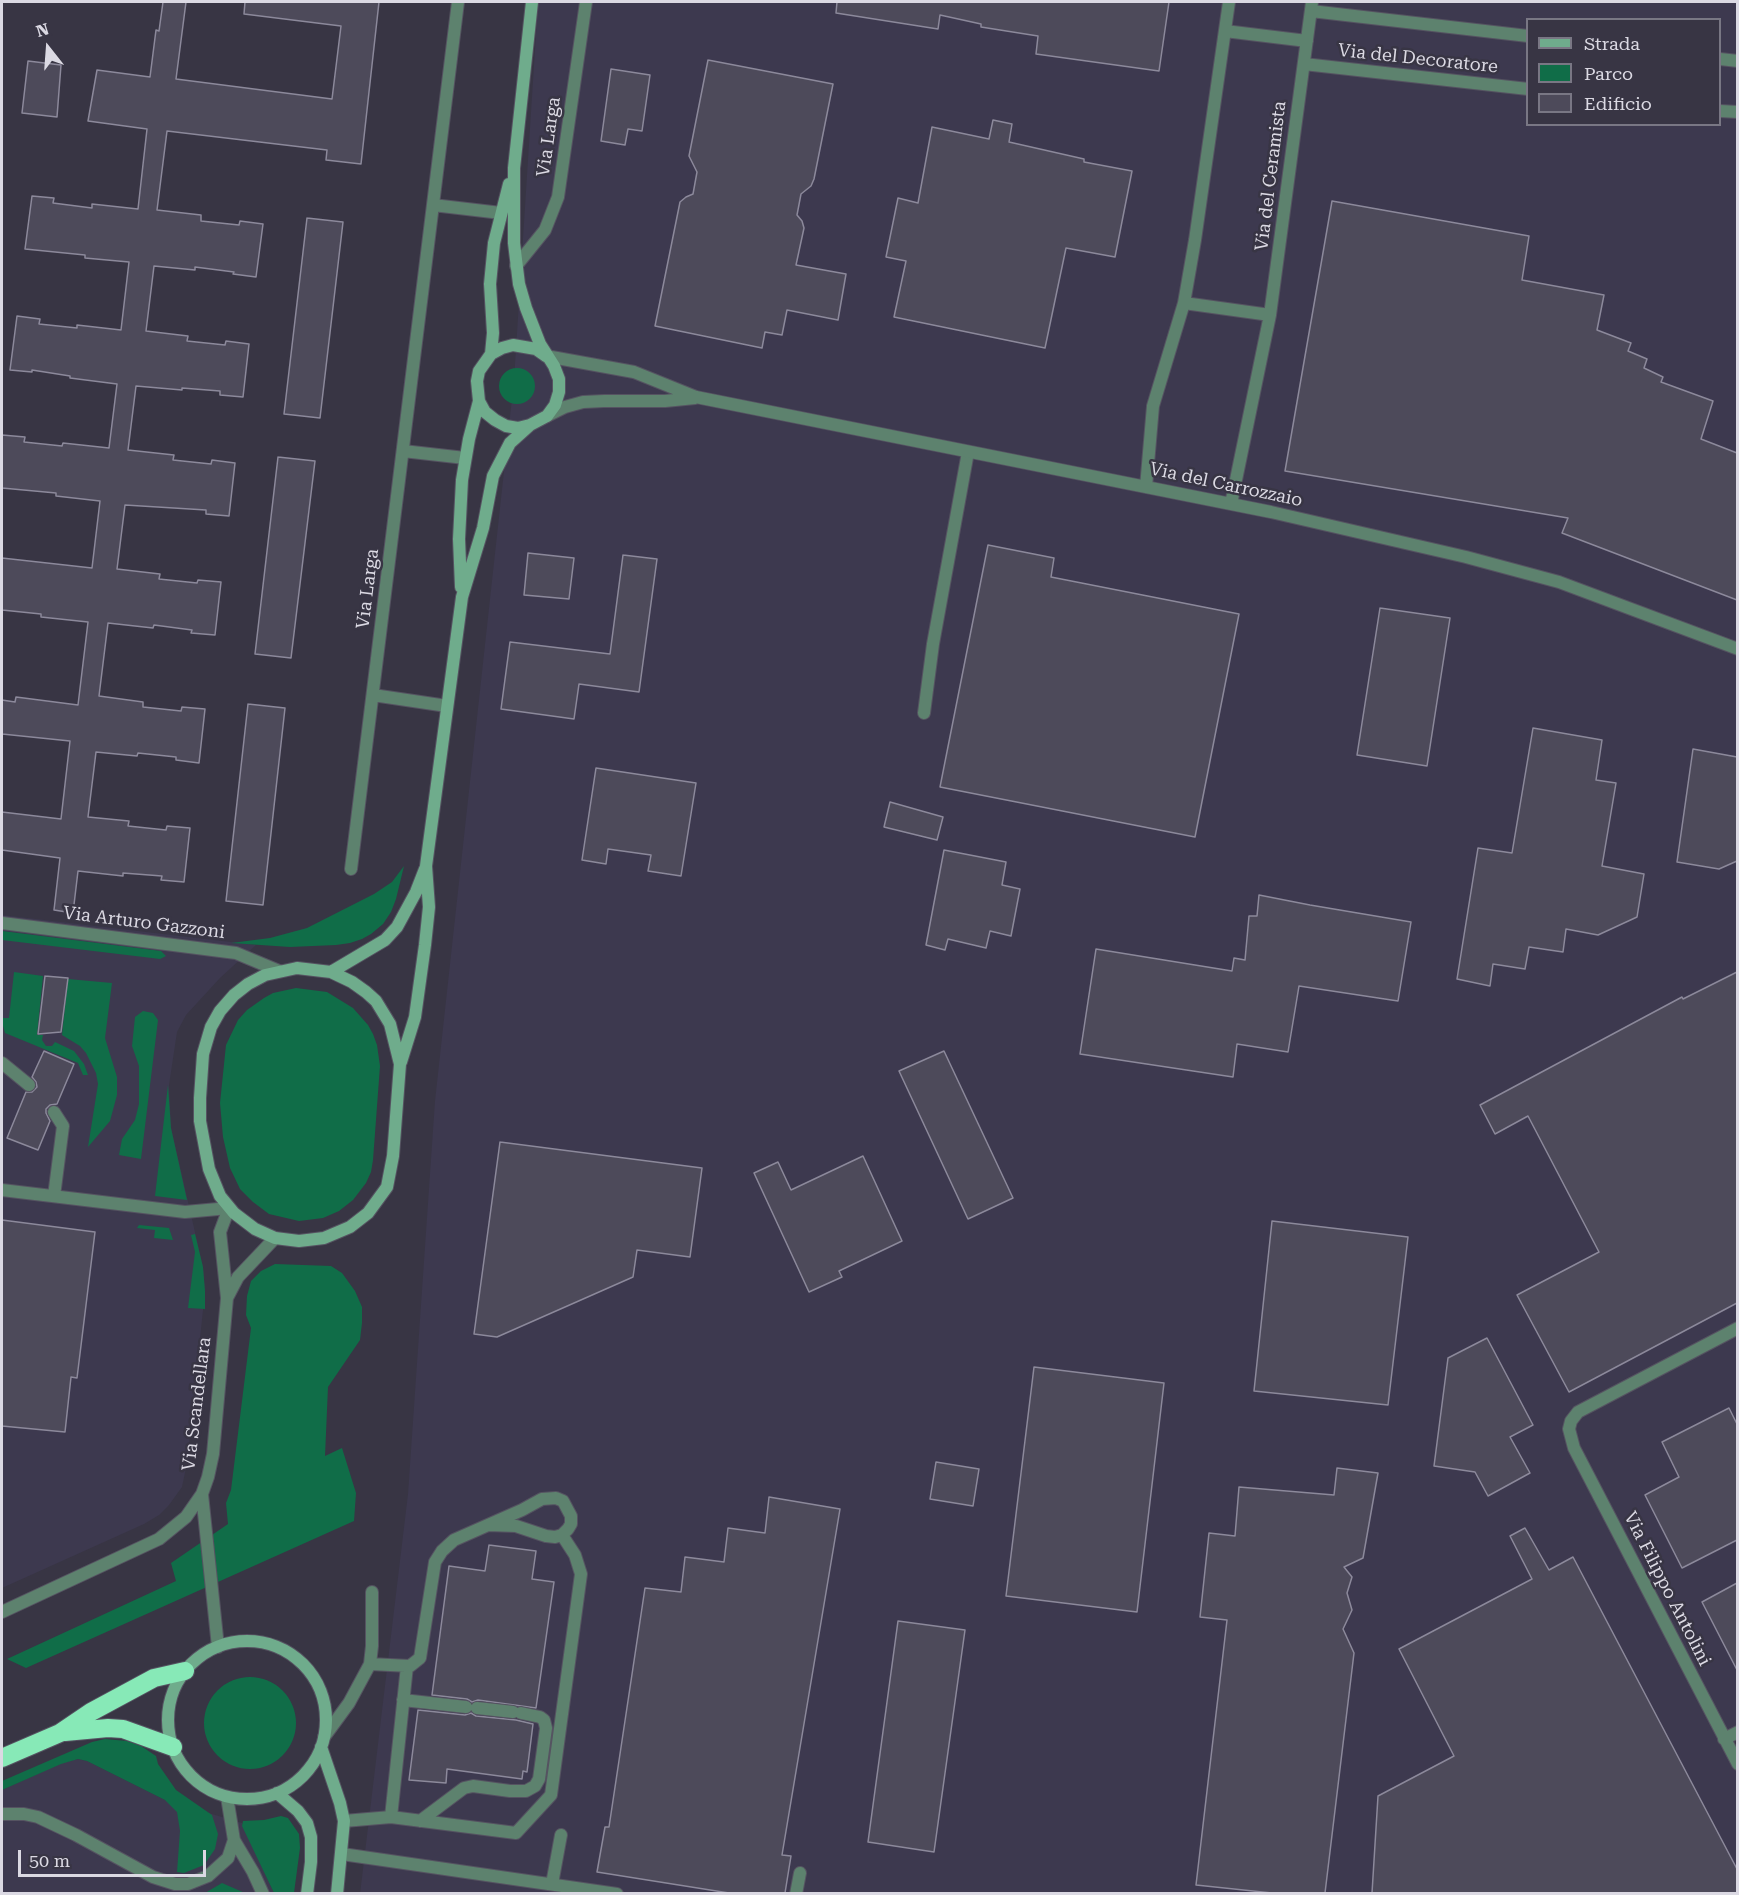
<!DOCTYPE html>
<style>
body{margin:0}
#map{position:relative;width:1739px;height:1895px;overflow:hidden;background:#383544;font-family:"Roboto Serif",serif}
canvas{display:block}
.frame{position:absolute;inset:0;border:3px solid #dbd9e3;pointer-events:none}
.legend{position:absolute;left:1526px;top:18px;width:195px;height:108px;box-sizing:border-box;background:#383544;border:2px solid #797784;margin:0;padding:8px 10px;list-style:none;font-size:18px;color:#dbd9e3}
.legend li{display:flex;align-items:center;gap:12px;height:30px}
.legend b{width:30px;border:2px solid #797784}
.north{position:absolute;left:18px;top:18px;width:60px;height:60px;-webkit-text-stroke:4px #383544;paint-order:stroke;rotate:343deg;font-size:16px;font-weight:700;line-height:24px;text-align:center;color:#dbd9e3}
.north::after{content:'';display:block;margin:auto;width:21px;height:27px;background:#dbd9e3;clip-path:polygon(50% 0,100% 100%,50% 72%,0 100%)}
.scale{position:absolute;left:18px;top:1850px;width:188px;height:27px;box-sizing:border-box;border:3px solid #dbd9e3;border-top:0;padding-left:8px;font-size:18px;line-height:21px;white-space:nowrap;color:#dbd9e3;-webkit-text-stroke:4px #383544;paint-order:stroke}
</style>
<div id="map">
<canvas width="1739" height="1895"></canvas>
<div class="frame"></div>
<ul class="legend">
<li><b style="height:8px;background:#6fac8c"></b>Strada</li>
<li><b style="height:16px;background:#106d48"></b>Parco</li>
<li><b style="height:16px;background:#4d4a5a"></b>Edificio</li>
</ul>
<div class="north">N</div>
<div class="scale">50 m</div>
</div>
<script>
const ctx = document.querySelector('canvas').getContext('2d');
ctx.lineJoin = 'round';
function fillPath(path, color) { ctx.fillStyle = color; ctx.fill(path, 'evenodd'); }
const poly = rows => new Path2D(rows.map(r => 'M' + r).join(''));
function stroke(path, color, width, dash) { ctx.strokeStyle = color; ctx.lineWidth = width; ctx.lineCap = dash ? 'butt' : 'round'; ctx.setLineDash(dash || []); ctx.stroke(path); }
function drawText(font, color, halo, rows, align = 'center') {
  ctx.font = font + ' "Roboto Serif",serif'; ctx.lineWidth = 5; ctx.setLineDash([]); ctx.textBaseline = 'middle'; ctx.strokeStyle = halo; ctx.fillStyle = color; for (const [text, x, y, turn = 0] of rows) {
    ctx.save(); ctx.translate(x, y); ctx.rotate((+turn || 0) * Math.PI / 180); ctx.textAlign = isNaN(turn) ? turn : align; if (halo) ctx.strokeText(text, 0, 0); ctx.fillText(text, 0, 0); ctx.restore();
  }
}
fillPath(poly([
 [538,2,1737,2,1738,1739,1728,1744,1737,1761,1737,1893,360,1894,408,1494,435,1101,514,380],
 [1528,20,1720,20,1720,124,1528,124],
 [2,915,256,945,220,978,186,1015,177,1032,169,1085,171,1128,203,1267,205,1291,187,1463,182,1487,169,1505,159,1515,144,1524,2,1588],
 [78,1759,87,1761,165,1800,242,1823,274,1893,2,1893,2,1790,61,1763]
]), '#3d394f');
fillPath(poly([
 '499 386a18 18 0 1 1 36 0a18 18 0 1 1-36 0Z',
 [404,866,396,899,391,912,383,924,371,934,362,939,350,943,336,945,290,947,231,943,270,938,307,928,374,894,392,882],
 [2,931,161,951,166,956,160,959,2,940],
 [14,972,43,976,37,1035,43,1035,42,1040,46,1046,52,1046,55,1042,74,1051,84,1064,88,1075,83,1075,78,1063,5,1033,2,1022,2,1018,9,1018],
 [68,979,112,983,105,1038,117,1077,117,1095,110,1121,88,1147,98,1084,96,1073,86,1053,80,1046,62,1035],
 [296,988,327,992,353,1008,368,1025,373,1034,377,1045,380,1066,373,1160,371,1172,366,1183,353,1200,339,1211,323,1218,299,1221,269,1214,253,1202,240,1189,230,1168,223,1137,220,1103,226,1045,238,1020,247,1010,264,998,273,993],
 [143,1011,153,1013,158,1020,141,1159,119,1155,122,1139,135,1120,139,1104,139,1066,132,1046,135,1017],
 [168,1085,171,1128,187,1200,155,1196],
 [139,1225,169,1228,173,1240,154,1238,155,1230,137,1228],
 [195,1234,203,1267,205,1291,205,1309,188,1308,195,1252,191,1235],
 [275,1264,331,1266,342,1273,355,1291,362,1307,362,1323,360,1340,328,1387,325,1456,342,1448,356,1493,354,1521,26,1668,7,1659,176,1581,171,1563,228,1524,226,1503,231,1490,251,1328,246,1315,247,1296,251,1281,261,1271],
 '204 1723a46 46 0 1 1 92 0a46 46 0 1 1-92 0Z',
 [105,1739,127,1741,141,1746,156,1756,158,1764,176,1790,212,1815,218,1834,215,1849,204,1865,184,1873,177,1872,180,1831,177,1812,165,1800,87,1761,78,1759,61,1764,2,1790,2,1781,92,1742],
 [281,1816,288,1818,299,1834,300,1848,294,1893,274,1893,242,1826,243,1821,264,1820],
 [222,1883,245,1893,205,1893]
]), '#106d48');
const building = poly([
 [163,2,186,2,176,79,332,99,341,26,244,14,245,2,379,2,361,164,326,160,327,150,167,131,157,210,201,215,201,221,239,225,240,221,263,224,256,277,233,274,234,272,195,267,195,270,154,266,146,331,188,336,187,341,225,345,226,341,249,344,243,397,220,395,220,391,182,388,182,390,136,386,128,450,174,455,173,460,211,464,212,460,235,463,229,516,206,514,206,510,125,505,117,569,160,574,159,579,197,583,198,580,221,582,215,635,191,633,192,630,154,625,153,628,108,623,99,696,143,702,143,707,181,711,182,707,205,709,199,763,176,760,176,757,138,753,137,756,96,752,88,817,129,821,128,826,166,830,167,826,190,828,184,882,161,880,162,876,123,873,123,876,78,871,73,913,54,910,60,858,2,850,2,812,61,819,70,741,2,734,2,700,15,702,16,697,78,705,88,622,41,617,41,614,2,610,2,558,92,568,100,501,56,496,56,493,2,488,2,435,25,437,24,442,62,446,63,443,109,448,117,384,70,378,70,376,32,370,32,372,10,370,17,316,40,319,39,324,77,328,77,325,121,330,129,262,85,258,85,255,25,249,32,196,54,198,53,203,92,208,92,204,138,209,147,129,88,121,97,70,150,77,156,30,159,31,163,2],
 [837,2,1169,2,1159,71,1036,54,1038,36,981,27,981,24,940,15,938,29,836,13,837,2],
 [708,60,833,84,814,179,811,186,801,194,797,215,802,221,804,228,796,265,846,274,838,320,787,310,782,335,765,332,762,348,655,326,680,202,686,197,693,194,697,172,689,156,708,60],
 [28,61,61,65,57,117,22,113,28,61],
 [611,69,650,75,642,131,628,129,625,145,601,141,611,69],
 [993,120,1012,124,1009,142,1084,159,1084,162,1132,171,1115,257,1066,248,1045,348,894,317,906,261,886,257,898,198,918,203,932,127,989,139,993,120],
 [1332,201,1529,236,1522,280,1604,295,1597,330,1631,343,1628,351,1647,359,1644,368,1663,377,1661,382,1713,401,1701,439,1737,453,1737,600,1562,533,1568,518,1285,471,1332,201],
 [307,218,343,222,320,418,284,414,307,218],
 [278,457,315,461,291,658,255,654,278,457],
 [988,545,1054,558,1051,577,1239,614,1195,837,940,787,988,545],
 [528,553,574,558,569,599,524,595,528,553],
 [623,555,657,559,639,692,579,684,574,719,501,709,510,642,610,654,623,555],
 [1380,608,1450,618,1427,766,1357,755,1380,608],
 [248,704,285,708,263,905,226,901,248,704],
 [1533,728,1602,740,1596,780,1616,783,1602,866,1644,874,1637,917,1598,935,1566,929,1563,952,1529,947,1525,969,1493,964,1490,986,1457,979,1478,848,1512,853,1533,728],
 [1693,749,1737,757,1737,861,1719,869,1677,862,1693,749],
 [596,768,696,783,681,876,648,871,651,855,608,849,606,864,582,860,596,768],
 [890,802,943,817,937,840,884,827,890,802],
 [944,850,1006,862,1002,885,1020,889,1011,936,990,931,986,948,948,939,945,950,926,945,944,850],
 [1259,895,1310,905,1411,922,1398,1001,1299,986,1288,1052,1237,1044,1233,1077,1080,1054,1096,949,1232,971,1234,958,1245,960,1249,916,1257,916,1259,895],
 [1737,972,1737,1303,1569,1392,1517,1295,1599,1252,1528,1116,1495,1134,1480,1105,1682,997,1683,999,1737,972],
 [45,976,68,978,61,1032,38,1034,45,976],
 [44,1051,74,1064,57,1104,50,1105,46,1109,46,1113,50,1121,38,1150,7,1138,26,1092,32,1092,37,1087,36,1082,32,1077,44,1051],
 [944,1051,1013,1198,968,1219,899,1071,944,1051],
 [500,1142,702,1168,690,1257,637,1250,633,1277,497,1337,474,1334,500,1142],
 [863,1156,902,1241,839,1271,842,1277,809,1292,754,1173,778,1162,791,1190,863,1156],
 [2,1220,95,1232,77,1378,71,1377,65,1432,2,1426,2,1220],
 [1272,1221,1408,1237,1388,1405,1254,1391,1272,1221],
 [1487,1338,1533,1425,1510,1437,1530,1473,1488,1496,1475,1472,1434,1466,1448,1358,1487,1338],
 [1034,1367,1164,1383,1137,1612,1006,1596,1034,1367],
 [1729,1408,1737,1424,1737,1540,1682,1568,1645,1495,1679,1477,1662,1442,1729,1408],
 [936,1462,979,1469,973,1506,930,1499,936,1462],
 [1337,1468,1378,1473,1363,1558,1344,1567,1352,1577,1347,1593,1352,1610,1343,1629,1354,1653,1325,1893,1272,1893,1196,1885,1227,1620,1200,1617,1209,1533,1235,1536,1239,1487,1334,1495,1337,1468],
 [769,1497,840,1509,782,1855,791,1856,785,1893,729,1893,597,1872,605,1827,609,1827,645,1588,681,1592,685,1557,724,1562,728,1528,765,1533,769,1497],
 [1525,1528,1549,1570,1573,1557,1737,1869,1737,1893,1372,1893,1378,1796,1454,1756,1399,1649,1532,1579,1510,1536,1525,1528],
 [489,1545,536,1551,532,1579,554,1582,536,1708,478,1700,472,1702,467,1699,432,1695,449,1566,485,1571,489,1545],
 [1737,1583,1737,1670,1702,1602,1737,1583],
 [898,1621,965,1630,934,1852,868,1842,898,1621],
 [418,1710,465,1715,471,1713,476,1716,516,1720,533,1724,527,1772,523,1771,522,1779,447,1769,446,1783,409,1780,418,1710]
]);
fillPath(building, '#4d4a5a');
stroke(building, '#8c899b', 1.5);
const service = poly([
 [433,205,501,213],
 [516,266,545,230,558,197,586,2],
 [403,451,465,458],
 [373,695,447,706],
 [924,713,933,644,968,452],
 [351,869,458,2],
 [2,923,236,953,279,971],
 [2,1063,29,1085],
 [54,1112,63,1126,54,1196],
 [2,1190,185,1212,229,1208],
 [370,1664,410,1666,420,1658,435,1562,442,1551,454,1540,522,1510,542,1499,556,1498,563,1501,571,1516,571,1524,568,1529,562,1535,555,1537,546,1536,516,1526,488,1525],
 [403,1700,466,1707],
 [477,1708,513,1712],
 [324,1737,349,1703,370,1664,372,1646,372,1592],
 [2,1814,24,1814,38,1817,76,1835,153,1877,175,1884,188,1884,208,1876,228,1858,234,1840,227,1797],
 [391,1817,407,1666],
 [344,1821,391,1817,516,1833,551,1795,581,1574,575,1555,562,1535],
 [420,1821,464,1788,473,1786,510,1791,526,1791,535,1786,539,1779,546,1728,544,1720,540,1717,521,1713],
 [234,1840,253,1872,263,1894],
 [342,1854,617,1894],
 [552,1884,561,1835],
 [796,1894,800,1873]
]);
const minor = poly([
 [1311,11,1528,36],
 [1225,31,1307,41],
 [1720,59,1738,61],
 [1304,64,1528,89],
 [1720,111,1738,112],
 [1184,303,1270,315],
 [546,356,634,372,696,397,1271,512,1466,557,1559,582,1738,649],
 [547,416,565,407,583,402,604,401,665,401,695,398],
 [1146,487,1153,406,1184,303,1195,240,1229,2],
 [1231,504,1270,315,1312,2],
 [227,1298,238,1277,275,1238],
 [1738,1328,1578,1412,1571,1421,1569,1429,1574,1448,1738,1764],
 [202,1494,218,1647],
 [2,1612,159,1539,186,1517,202,1494,208,1477,213,1454,227,1298,220,1232,229,1208],
 [1724,1739,1738,1732]
]);
const secondary = poly([
 [532,2,514,168,514,243,519,284,526,308,540,344,554,366,559,379,559,392,555,405,547,416,530,425,518,428,506,426,495,420,485,412,479,401,477,381,479,371,491,354,502,348,513,345,536,349,546,356],
 [491,354,493,333,490,284,494,243,509,184],
 [461,587,459,539,462,480,469,439,479,401],
 [297,968,331,972,352,982,366,992,376,1001,390,1024,400,1064,393,1156,387,1187,368,1213,350,1227,324,1238,299,1241,275,1238,255,1229,234,1213,220,1196,209,1169,200,1121,200,1098,203,1054,211,1027,220,1011,234,995,248,984,265,975,297,968],
 [331,972,385,940,397,927,416,892,425,869],
 [401,1062,415,1017,425,945,429,907,426,866,462,597,483,528,493,476,510,443,530,425],
 '168 1720a79 79 0 1 1 158 0a79 79 0 1 1-158 0Z',
 [321,1747,340,1803,344,1821,337,1894],
 [277,1793,298,1811,307,1823,311,1837,311,1862,307,1894]
]);
const motorway = poly([
 [65,1732,108,1728,123,1729,173,1747],
 [2,1758,60,1733,91,1712,154,1678,185,1671]
]);
stroke(service, '#555361', 14);
stroke(minor, '#555361', 14);
stroke(secondary, '#555361', 14);
stroke(motorway, '#555361', 20);
stroke(service, '#5d826e', 12);
stroke(minor, '#5d826e', 12);
stroke(secondary, '#6fac8c', 12);
stroke(motorway, '#87e9b7', 18);
drawText('18px', '#dbd9e3', '#383544', [
 ["Via del Decoratore",1418,59,6],
 ["Via Larga",549,137,-82],
 ["Via del Ceramista",1271,176,-83],
 ["Via del Carrozzaio",1226,485,12],
 ["Via Larga",368,589,-83],
 ["Via Arturo Gazzoni",144,923,7],
 ["Via Scandellara",197,1404,-83],
 ["Via Filippo Antolini",1667,1589,63]
]);
</script>
